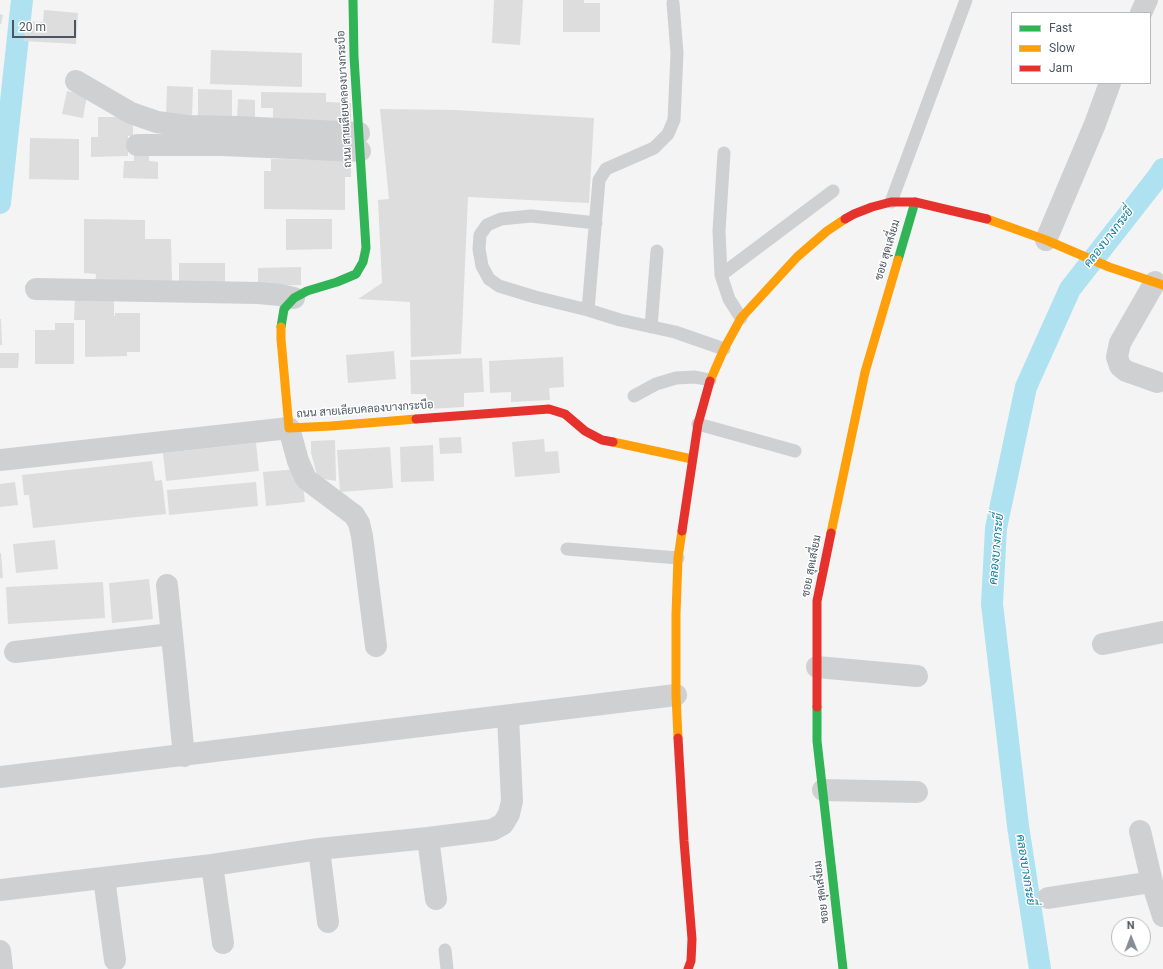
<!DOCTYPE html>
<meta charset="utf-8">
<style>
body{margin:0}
#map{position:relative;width:1163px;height:969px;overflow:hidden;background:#f4f4f4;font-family:Roboto,sans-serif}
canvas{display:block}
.legend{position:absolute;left:1011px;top:12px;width:140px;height:72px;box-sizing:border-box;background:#fff;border:1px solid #b7bbc0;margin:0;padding:5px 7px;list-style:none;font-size:12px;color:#4a5661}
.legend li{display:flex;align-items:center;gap:8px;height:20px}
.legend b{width:20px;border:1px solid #b7bbc0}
.north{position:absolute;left:1111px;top:917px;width:40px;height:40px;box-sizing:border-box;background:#fff;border:1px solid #b7bbc0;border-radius:50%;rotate:359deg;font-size:11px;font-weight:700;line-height:16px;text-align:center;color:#4a5661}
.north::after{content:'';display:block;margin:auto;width:14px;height:18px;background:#868d94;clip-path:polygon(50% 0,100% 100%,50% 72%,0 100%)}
.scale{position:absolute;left:12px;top:20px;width:64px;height:18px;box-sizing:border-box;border:2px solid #4a5661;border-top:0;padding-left:5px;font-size:12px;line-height:14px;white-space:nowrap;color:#4a5661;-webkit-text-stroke:3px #fff;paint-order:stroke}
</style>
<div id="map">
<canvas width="1163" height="969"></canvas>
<ul class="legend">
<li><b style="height:5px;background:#30b455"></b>Fast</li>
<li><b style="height:5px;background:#ff9f0a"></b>Slow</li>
<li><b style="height:5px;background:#e5322d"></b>Jam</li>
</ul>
<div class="north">N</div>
<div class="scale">20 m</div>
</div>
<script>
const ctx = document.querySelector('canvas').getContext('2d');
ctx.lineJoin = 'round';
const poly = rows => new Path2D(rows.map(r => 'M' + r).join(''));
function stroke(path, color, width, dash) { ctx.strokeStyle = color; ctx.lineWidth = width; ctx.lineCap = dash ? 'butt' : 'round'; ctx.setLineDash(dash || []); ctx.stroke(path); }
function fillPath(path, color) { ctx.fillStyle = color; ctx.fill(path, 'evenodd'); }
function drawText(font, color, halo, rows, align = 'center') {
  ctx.font = font + ' Roboto,Sarabun,sans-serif'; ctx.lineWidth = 3; ctx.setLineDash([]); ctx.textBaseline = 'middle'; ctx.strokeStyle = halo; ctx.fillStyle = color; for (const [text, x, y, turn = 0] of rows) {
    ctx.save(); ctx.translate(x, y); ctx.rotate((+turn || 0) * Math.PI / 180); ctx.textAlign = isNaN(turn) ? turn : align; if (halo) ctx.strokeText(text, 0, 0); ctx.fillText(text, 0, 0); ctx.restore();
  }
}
stroke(poly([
 [0,203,22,0],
 [1040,969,1018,826,992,604,996,528,1026,387,1070,289,1157,178,1163,169]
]), '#aee2f0', 22);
fillPath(poly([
 [494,0,523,0,520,45,492,43],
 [563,0,584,0,584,3,600,3,600,32,563,32],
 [44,10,78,13,76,44,24,41,25,21,43,22],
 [0,14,3,15,1,24,0,24],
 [211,50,302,53,302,87,210,84],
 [167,86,193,87,192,117,166,117],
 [198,89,232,90,232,117,198,117],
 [67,91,87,95,83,118,62,114],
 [261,92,326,93,326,102,351,103,351,128,273,123,273,108,261,108],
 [238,99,255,100,255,120,237,120],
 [380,109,455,110,594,118,589,203,468,197,461,354,411,357,410,302,358,299,382,283,378,200,389,199],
 [98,117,133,117,133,136,128,136,128,156,91,157,91,137,98,137],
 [30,138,79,139,79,180,29,179],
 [134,155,149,155,149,161,158,162,158,179,123,178,124,161,134,161],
 [271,159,351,160,351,177,345,177,345,210,264,209,264,171,271,171],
 [84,219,145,220,145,239,171,239,172,284,95,284,96,274,84,273],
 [286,219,332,219,332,249,286,250],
 [179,263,225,263,225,288,179,288],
 [301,267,301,285,258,286,258,268],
 [75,298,114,298,114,316,115,316,115,313,140,313,140,352,127,352,127,356,85,357,85,320,74,320],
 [0,319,1,319,2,345,0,345],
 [55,323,74,323,74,364,35,364,35,330,55,330],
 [394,351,396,379,348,383,346,355],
 [0,353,19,353,18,368,0,368],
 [563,357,564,387,549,388,550,400,511,402,511,392,490,393,489,361],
 [482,358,484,392,464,393,464,407,427,409,426,394,411,394,410,360],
 [461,437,462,453,440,454,439,438],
 [544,439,545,452,558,451,560,473,515,477,512,442],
 [335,440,336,481,318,478,311,453,311,441],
 [256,443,259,471,166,481,163,453],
 [433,445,434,481,401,482,400,447],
 [390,447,393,488,340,492,337,450],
 [152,461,155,481,162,480,166,514,33,528,29,495,24,495,22,475],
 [296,469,297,487,303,486,305,502,266,506,263,472],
 [15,482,18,505,0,507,0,484],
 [256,482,258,506,169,515,167,490],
 [55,540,58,569,16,573,13,544],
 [0,553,1,553,3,578,0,578],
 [149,579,153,619,112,623,109,583],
 [103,582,105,618,8,624,6,587]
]), '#ddddde');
stroke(poly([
 [724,153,719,231,721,275,729,299,741,318],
 [891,202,966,0],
 [596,223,531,216,501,219,487,225,480,235,479,249,482,266,489,279,499,286,535,297,588,310,620,320,675,332,724,349],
 [721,275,833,191],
 [588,310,599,180,606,169,654,148,668,134,674,120,677,53,673,3],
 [651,327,657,251],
 [634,396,656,384,676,378,695,377,710,380],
 [698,424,795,451],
 [567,549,678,558],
 [445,950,447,969]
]), '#ced0d2', 13);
stroke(poly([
 [1141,13,1147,0],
 [76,81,131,113,157,122,187,126,238,127,359,133],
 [137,145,222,145,360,151],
 [1046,240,1095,124,1110,83],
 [1155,282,1120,343,1117,357,1120,366,1126,371,1157,382],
 [36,289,258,293,280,295,294,298],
 [0,460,289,428,298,461,306,479,354,515,359,523,362,536,376,646],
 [167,585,184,756],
 [1103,644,1163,632],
 [15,652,171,634],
 [817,667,917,676],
 [0,777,676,695],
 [823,790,917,792],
 [1140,831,1152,882],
 [428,838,436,899],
 [319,849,328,922],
 [212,865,223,943],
 [104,878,115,960],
 [0,890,212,865,319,849,428,838,492,830,503,824,509,814,512,801,508,716],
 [1048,898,1152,882,1163,916],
 [0,951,2,969]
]), '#ced0d2', 22);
stroke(poly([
 [898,260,915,202],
 [281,327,284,309,294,298,307,291,337,282,356,274,363,262,366,248,354,57,353,0],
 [817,707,817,741,843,969]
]), '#30b455', 9);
stroke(poly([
 [987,219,1046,240,1109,267,1163,285],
 [281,327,281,339,289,428,331,426,416,419],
 [710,381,724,349,741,318,797,257,827,231,845,219],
 [613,442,692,459],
 [831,533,865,372,898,260],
 [678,738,676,695,676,614,678,558,682,531]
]), '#ff9f0a', 9);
stroke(poly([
 [845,219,854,214,872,207,891,202,915,202,987,219],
 [416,419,549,409,565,414,585,431,602,440,613,442],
 [682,531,698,424,710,381],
 [817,707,817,601,831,533],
 [678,738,684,841,692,939,691,961,688,969]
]), '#e5322d', 9);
drawText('11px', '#4a5661', '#fff', [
 ["ถนน สายเลียบคลองบางกระบือ",345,99,-93],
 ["ซอย สุดเสงี่ยม",888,250,-73],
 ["ถนน สายเลียบคลองบางกระบือ",365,410,-4],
 ["ซอย สุดเสงี่ยม",812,566,-79],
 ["ซอย สุดเสงี่ยม",822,892,-97]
]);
drawText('italic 12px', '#0c7c9b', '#fff', [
 ["คลองบางกระยี่",1109,238,-52],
 ["คลองบางกระยี่",997,549,-85],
 ["คลองบางกระยี่",1025,870,81]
]);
</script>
